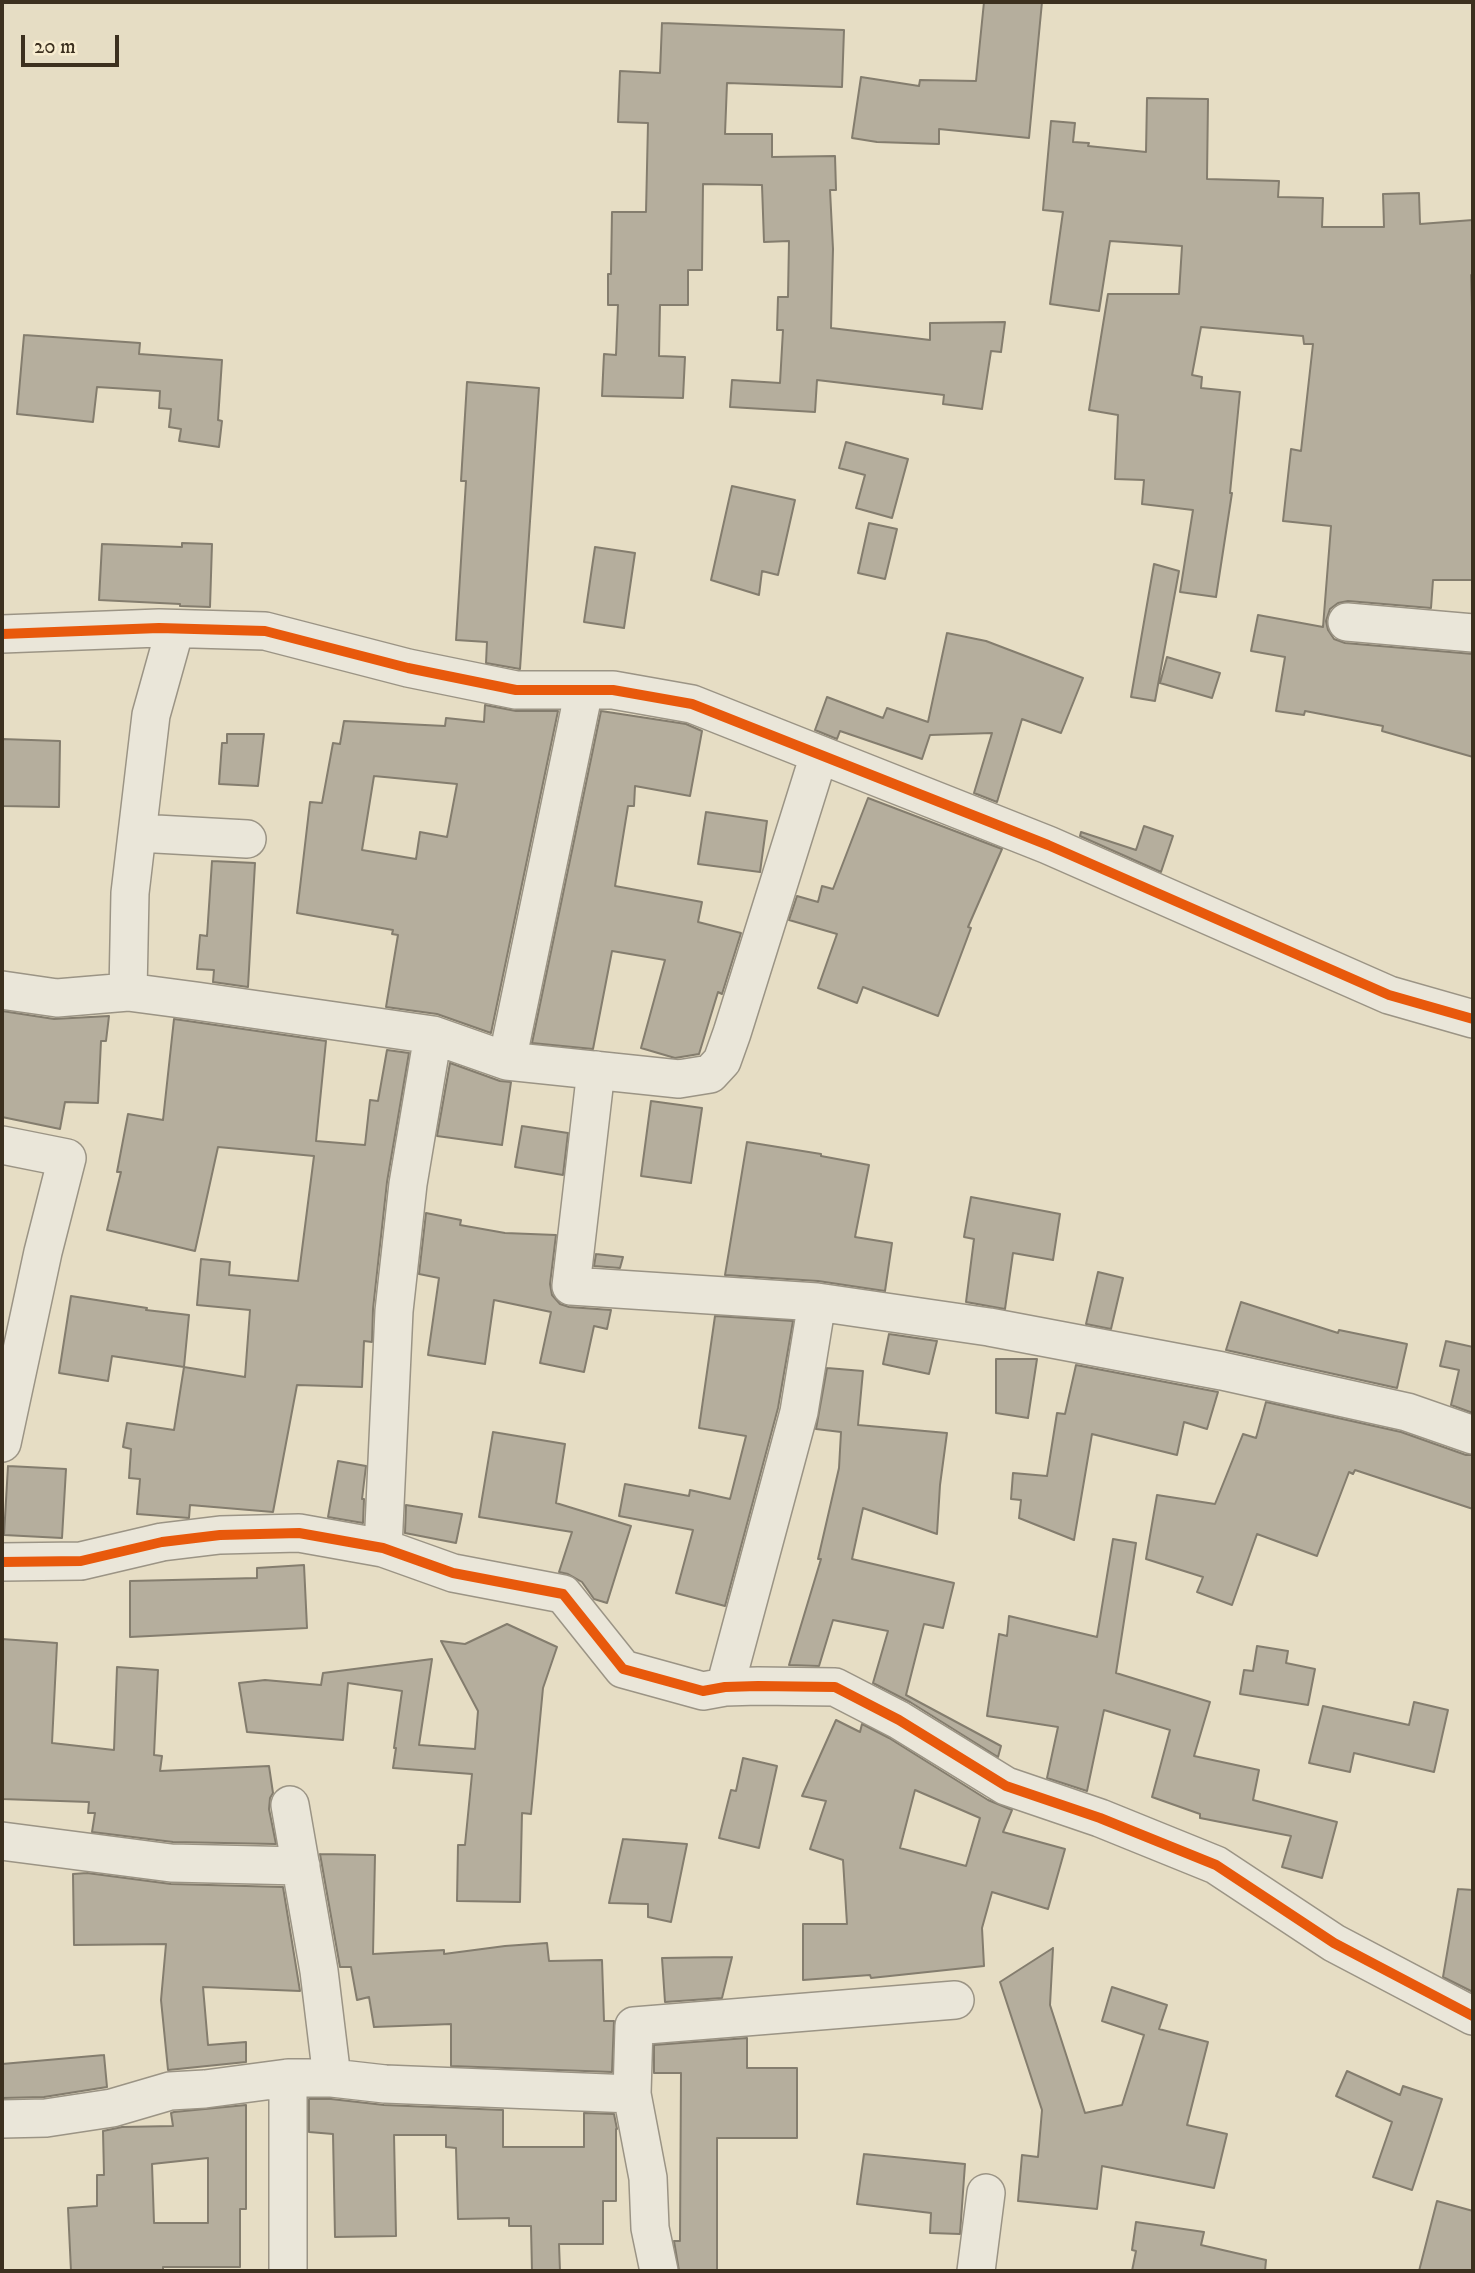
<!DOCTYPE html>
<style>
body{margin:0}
#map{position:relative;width:1475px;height:2273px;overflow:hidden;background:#e6ddc4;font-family:"IM FELL DW Pica",serif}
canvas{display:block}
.frame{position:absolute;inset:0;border:4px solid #3c301f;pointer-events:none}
.scale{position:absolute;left:21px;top:35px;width:98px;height:32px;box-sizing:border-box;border:4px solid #3c301f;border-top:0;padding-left:9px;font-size:21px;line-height:24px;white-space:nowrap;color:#3c301f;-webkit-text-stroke:5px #f8edd0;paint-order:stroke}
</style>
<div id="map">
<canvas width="1475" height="2273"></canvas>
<div class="frame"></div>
<div class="scale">20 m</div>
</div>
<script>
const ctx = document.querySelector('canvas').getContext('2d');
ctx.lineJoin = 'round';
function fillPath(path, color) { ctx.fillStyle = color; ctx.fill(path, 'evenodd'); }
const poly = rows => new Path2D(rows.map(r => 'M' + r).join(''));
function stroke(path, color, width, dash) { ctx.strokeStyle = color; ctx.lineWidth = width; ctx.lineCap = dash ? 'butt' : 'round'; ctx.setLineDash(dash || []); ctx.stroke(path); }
const building = poly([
 [984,2,1042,2,1029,138,939,129,939,144,877,142,852,138,861,77,919,86,920,80,976,81,984,2],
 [662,23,844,30,842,87,727,83,725,134,772,134,772,157,835,156,836,190,830,190,833,249,831,328,930,340,930,323,1005,322,1001,352,991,351,982,409,943,404,944,395,817,380,815,412,730,407,732,380,780,383,783,330,777,330,778,297,788,297,789,241,764,242,762,185,703,184,702,270,688,270,688,305,660,305,659,356,685,357,683,398,602,396,604,354,616,355,618,305,608,305,608,274,611,274,612,212,646,212,648,123,618,122,620,71,660,73,662,23],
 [1147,98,1208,99,1207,179,1279,181,1278,197,1323,198,1322,227,1384,227,1383,194,1419,193,1420,224,1473,220,1473,275,1471,275,1473,339,1473,580,1433,580,1431,608,1348,601,1338,603,1330,609,1326,621,1328,630,1334,639,1345,643,1473,654,1473,757,1382,731,1383,726,1305,711,1304,715,1276,711,1285,657,1251,651,1258,615,1323,627,1331,526,1283,521,1291,449,1301,451,1313,344,1304,344,1303,336,1201,327,1192,375,1202,377,1201,388,1240,392,1230,493,1232,493,1216,597,1180,592,1193,510,1142,504,1144,480,1115,479,1118,415,1089,410,1108,294,1179,294,1182,246,1110,241,1099,311,1050,304,1063,212,1043,210,1051,121,1075,123,1073,142,1089,143,1088,146,1146,152,1147,98],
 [24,335,140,343,139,354,222,360,218,420,222,421,219,447,179,441,181,429,169,427,171,409,159,408,160,391,97,387,93,422,17,414,24,335],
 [467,382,539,388,520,669,486,663,487,642,456,640,466,481,461,481,467,382],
 [846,442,908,459,892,518,856,508,865,475,839,468,846,442],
 [732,486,795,500,778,575,762,571,759,595,711,580,732,486],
 [869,523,897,529,885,579,858,573,869,523],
 [182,543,212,544,210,607,180,606,180,604,99,600,102,544,182,547,182,543],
 [595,547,635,553,624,628,584,622,595,547],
 [1154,564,1179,571,1155,701,1131,697,1154,564],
 [947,633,986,641,1083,678,1061,733,1022,719,997,802,974,793,992,733,930,735,922,759,840,731,837,739,815,730,827,697,883,718,887,708,928,722,947,633],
 [1167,657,1220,673,1212,698,1160,683,1167,657],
 [485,705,516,711,558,711,491,1033,437,1014,386,1007,398,935,392,934,393,930,297,913,310,802,322,803,333,743,340,744,344,721,445,726,446,718,484,722,485,705],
 [374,776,457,784,447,837,420,832,416,859,362,850,374,776],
 [601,711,686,724,702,731,690,796,635,786,634,806,628,806,615,886,702,902,698,922,741,933,722,994,718,992,699,1054,675,1058,641,1048,665,960,612,951,593,1049,532,1043,601,711],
 [227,734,264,734,258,786,219,784,222,743,227,743,227,734],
 [2,739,60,741,59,807,2,806,2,739],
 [868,798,1002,849,968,927,971,928,938,1016,863,987,857,1003,818,988,837,934,789,920,797,896,818,902,822,886,833,889,868,798],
 [706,812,767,821,760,872,698,864,706,812],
 [1144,826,1173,836,1161,872,1080,836,1081,832,1136,850,1144,826],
 [212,861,255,863,248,987,213,982,214,970,197,969,200,935,207,936,212,861],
 [2,1011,54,1019,109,1016,106,1041,101,1041,98,1103,65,1102,60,1129,2,1117,2,1011],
 [174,1019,326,1041,316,1141,365,1145,370,1100,378,1101,387,1050,409,1053,387,1182,373,1309,372,1342,364,1341,362,1387,297,1385,273,1512,190,1505,189,1518,137,1514,140,1479,129,1478,131,1449,123,1447,127,1423,174,1430,184,1367,245,1377,250,1310,197,1305,201,1259,230,1262,229,1275,298,1281,314,1156,218,1147,195,1251,107,1230,121,1172,117,1172,128,1114,163,1120,174,1019],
 [450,1063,500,1081,511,1082,502,1145,437,1136,450,1063],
 [651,1101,702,1108,691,1183,641,1176,651,1101],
 [522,1126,568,1133,563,1175,515,1167,522,1126],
 [747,1142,821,1154,821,1156,869,1165,855,1237,892,1243,885,1291,818,1281,725,1275,747,1142],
 [971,1197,1060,1214,1053,1260,1013,1253,1005,1309,966,1302,974,1239,964,1237,971,1197],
 [426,1213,461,1220,460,1225,505,1233,556,1235,550,1284,552,1295,560,1304,569,1307,611,1310,607,1329,594,1326,584,1372,540,1363,551,1312,494,1300,485,1364,428,1355,439,1278,419,1274,426,1213],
 [596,1254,623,1257,620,1268,594,1266,596,1254],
 [1098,1272,1123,1278,1111,1329,1086,1324,1098,1272],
 [71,1296,147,1308,146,1310,189,1315,184,1367,112,1356,108,1381,59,1373,71,1296],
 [1241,1302,1338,1333,1339,1330,1407,1344,1397,1388,1226,1350,1241,1302],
 [715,1316,793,1321,778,1408,725,1606,676,1593,693,1530,619,1516,625,1484,689,1496,690,1490,730,1499,746,1436,699,1428,715,1316],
 [889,1334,937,1341,929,1374,883,1364,889,1334],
 [1446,1341,1473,1347,1473,1413,1451,1405,1459,1370,1440,1366,1446,1341],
 [996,1359,1037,1359,1028,1418,996,1413,996,1359],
 [1076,1365,1218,1392,1207,1429,1184,1422,1177,1455,1092,1434,1074,1540,1019,1518,1021,1500,1011,1499,1013,1473,1047,1476,1057,1413,1065,1414,1076,1365],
 [827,1368,863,1371,858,1425,947,1433,940,1485,937,1534,863,1508,852,1559,954,1583,943,1628,924,1624,906,1695,1001,1746,998,1757,910,1702,873,1683,888,1631,833,1620,819,1666,789,1665,821,1559,818,1559,839,1468,841,1432,816,1429,827,1368],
 [1266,1402,1401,1432,1466,1455,1473,1455,1473,1509,1355,1470,1353,1474,1349,1472,1317,1556,1257,1534,1232,1605,1197,1592,1203,1577,1146,1559,1157,1495,1215,1504,1243,1434,1256,1438,1266,1402],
 [493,1432,565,1444,556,1503,631,1526,607,1603,594,1599,582,1582,568,1574,559,1572,572,1532,479,1517,493,1432],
 [338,1461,366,1466,362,1499,364,1499,363,1523,328,1517,338,1461],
 [8,1466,66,1469,62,1538,4,1535,8,1466],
 [406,1505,462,1514,456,1543,405,1533,406,1505],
 [1113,1539,1136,1543,1116,1673,1210,1702,1194,1756,1259,1770,1253,1800,1337,1822,1322,1878,1282,1867,1291,1836,1200,1818,1200,1814,1152,1797,1170,1730,1104,1710,1087,1791,1047,1778,1058,1727,987,1716,999,1634,1007,1636,1009,1616,1097,1637,1113,1539],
 [304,1565,307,1628,130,1637,130,1581,257,1578,257,1568,304,1565],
 [507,1624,557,1647,543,1688,531,1814,522,1813,520,1902,457,1901,458,1845,465,1845,472,1774,393,1768,396,1748,394,1748,402,1691,348,1683,343,1740,247,1732,239,1683,265,1680,321,1685,323,1673,432,1659,419,1745,475,1749,478,1711,441,1641,465,1644,507,1624],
 [2,1639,57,1643,52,1743,114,1750,117,1667,158,1670,154,1755,162,1756,160,1771,269,1766,273,1793,270,1798,269,1809,276,1844,173,1842,92,1832,95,1813,88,1813,89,1802,2,1799,2,1639],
 [1257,1646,1288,1651,1286,1663,1315,1669,1308,1705,1240,1694,1244,1670,1253,1671,1257,1646],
 [1414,1702,1448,1710,1434,1772,1354,1753,1350,1772,1309,1763,1323,1706,1409,1725,1414,1702],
 [836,1720,860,1732,862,1724,889,1738,988,1800,1012,1810,1003,1832,1065,1849,1048,1909,992,1892,982,1928,984,1966,871,1978,870,1975,803,1980,803,1924,847,1924,843,1860,810,1849,826,1801,802,1796,836,1720],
 [915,1790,980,1818,966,1866,900,1848,915,1790],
 [743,1758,777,1766,759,1848,719,1838,731,1790,736,1791,743,1758],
 [623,1839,687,1844,671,1922,648,1917,648,1904,609,1903,623,1839],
 [320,1854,375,1855,373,1954,444,1950,444,1954,505,1946,547,1943,549,1961,602,1960,604,2021,614,2021,612,2072,451,2066,451,2024,374,2027,369,1997,357,2000,351,1967,340,1967,320,1854],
 [87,1873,171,1884,283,1887,300,1991,203,1987,208,2045,246,2042,246,2062,168,2070,161,2000,166,1944,74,1945,73,1874,87,1873],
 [1458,1889,1473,1890,1473,1992,1443,1977,1458,1889],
 [1053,1948,1050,2005,1085,2113,1122,2105,1144,2035,1102,2021,1112,1987,1167,2005,1159,2029,1208,2042,1187,2125,1227,2134,1214,2188,1102,2166,1097,2209,1018,2201,1022,2155,1038,2157,1042,2110,1000,1982,1053,1948],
 [732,1957,722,1998,665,2002,662,1958,732,1957],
 [747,2038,747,2068,797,2068,797,2138,717,2138,717,2271,679,2271,674,2241,680,2241,681,2073,654,2073,654,2045,747,2038],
 [104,2055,107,2087,44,2097,2,2098,2,2064,104,2055],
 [1347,2071,1400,2095,1403,2086,1442,2099,1412,2190,1373,2177,1392,2122,1336,2096,1347,2071],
 [309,2099,331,2099,384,2105,503,2110,503,2147,584,2147,584,2113,614,2114,617,2129,616,2129,616,2201,603,2201,603,2244,559,2244,560,2271,532,2271,531,2226,509,2226,509,2218,458,2219,456,2148,446,2147,446,2135,394,2135,396,2236,335,2237,333,2134,309,2132,309,2099],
 [246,2105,246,2209,240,2209,240,2267,163,2267,163,2271,71,2271,68,2208,97,2206,97,2175,104,2175,103,2131,122,2127,173,2126,171,2113,174,2112,246,2105],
 [208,2158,208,2223,154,2223,152,2164,208,2158],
 [864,2154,965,2164,960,2234,930,2233,931,2213,857,2204,864,2154],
 [1437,2201,1473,2211,1473,2271,1419,2271,1437,2201],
 [1136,2222,1204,2232,1201,2245,1266,2260,1265,2271,1132,2271,1136,2251,1132,2250,1136,2222]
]);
fillPath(building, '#b5ae9d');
stroke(building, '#847d6e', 2);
const street = poly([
 [1347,622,1473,633],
 [2,634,159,628,265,631,408,668,516,690,613,690,692,704,1048,845,1389,995,1473,1019],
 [138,833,247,839],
 [2,990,57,998,128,992,196,1001,433,1035,507,1061,679,1079,710,1074,722,1061,732,1033,819,755],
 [128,992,130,893,151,715,175,629],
 [507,1061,584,690],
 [596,1070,571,1286,817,1302,989,1327,1222,1371,1407,1412,1473,1435],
 [2,1145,67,1158,43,1252,2,1443],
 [383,1548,394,1311,408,1184,433,1035],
 [2,1562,81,1561,162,1542,220,1535,299,1533,383,1548,453,1573,563,1594,623,1669,703,1691,725,1687,758,1686,835,1687,899,1720,1006,1786,1100,1818,1216,1865,1334,1943,1473,2016],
 [725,1687,799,1412,817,1302],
 [290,1805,319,1971,332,2078],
 [2,1841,171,1863,301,1866],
 [288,2078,288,2271],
 [2,2119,46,2118,112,2108,170,2091,205,2089,288,2078,332,2078,385,2084,632,2094],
 [659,2271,650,2228,648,2178,632,2094,634,2026,955,2000],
 [976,2271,986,2193]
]);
stroke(street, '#9b9485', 40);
stroke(street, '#eae6d9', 37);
stroke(poly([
 [2,634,159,628,265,631,408,668,516,690,613,690,692,704,1048,845,1389,995,1473,1019],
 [2,1562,81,1561,162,1542,220,1535,299,1533,383,1548,453,1573,563,1594,623,1669,703,1691,725,1687,758,1686,835,1687,899,1720,1006,1786,1100,1818,1216,1865,1334,1943,1473,2016]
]), '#e8590c', 10);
</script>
